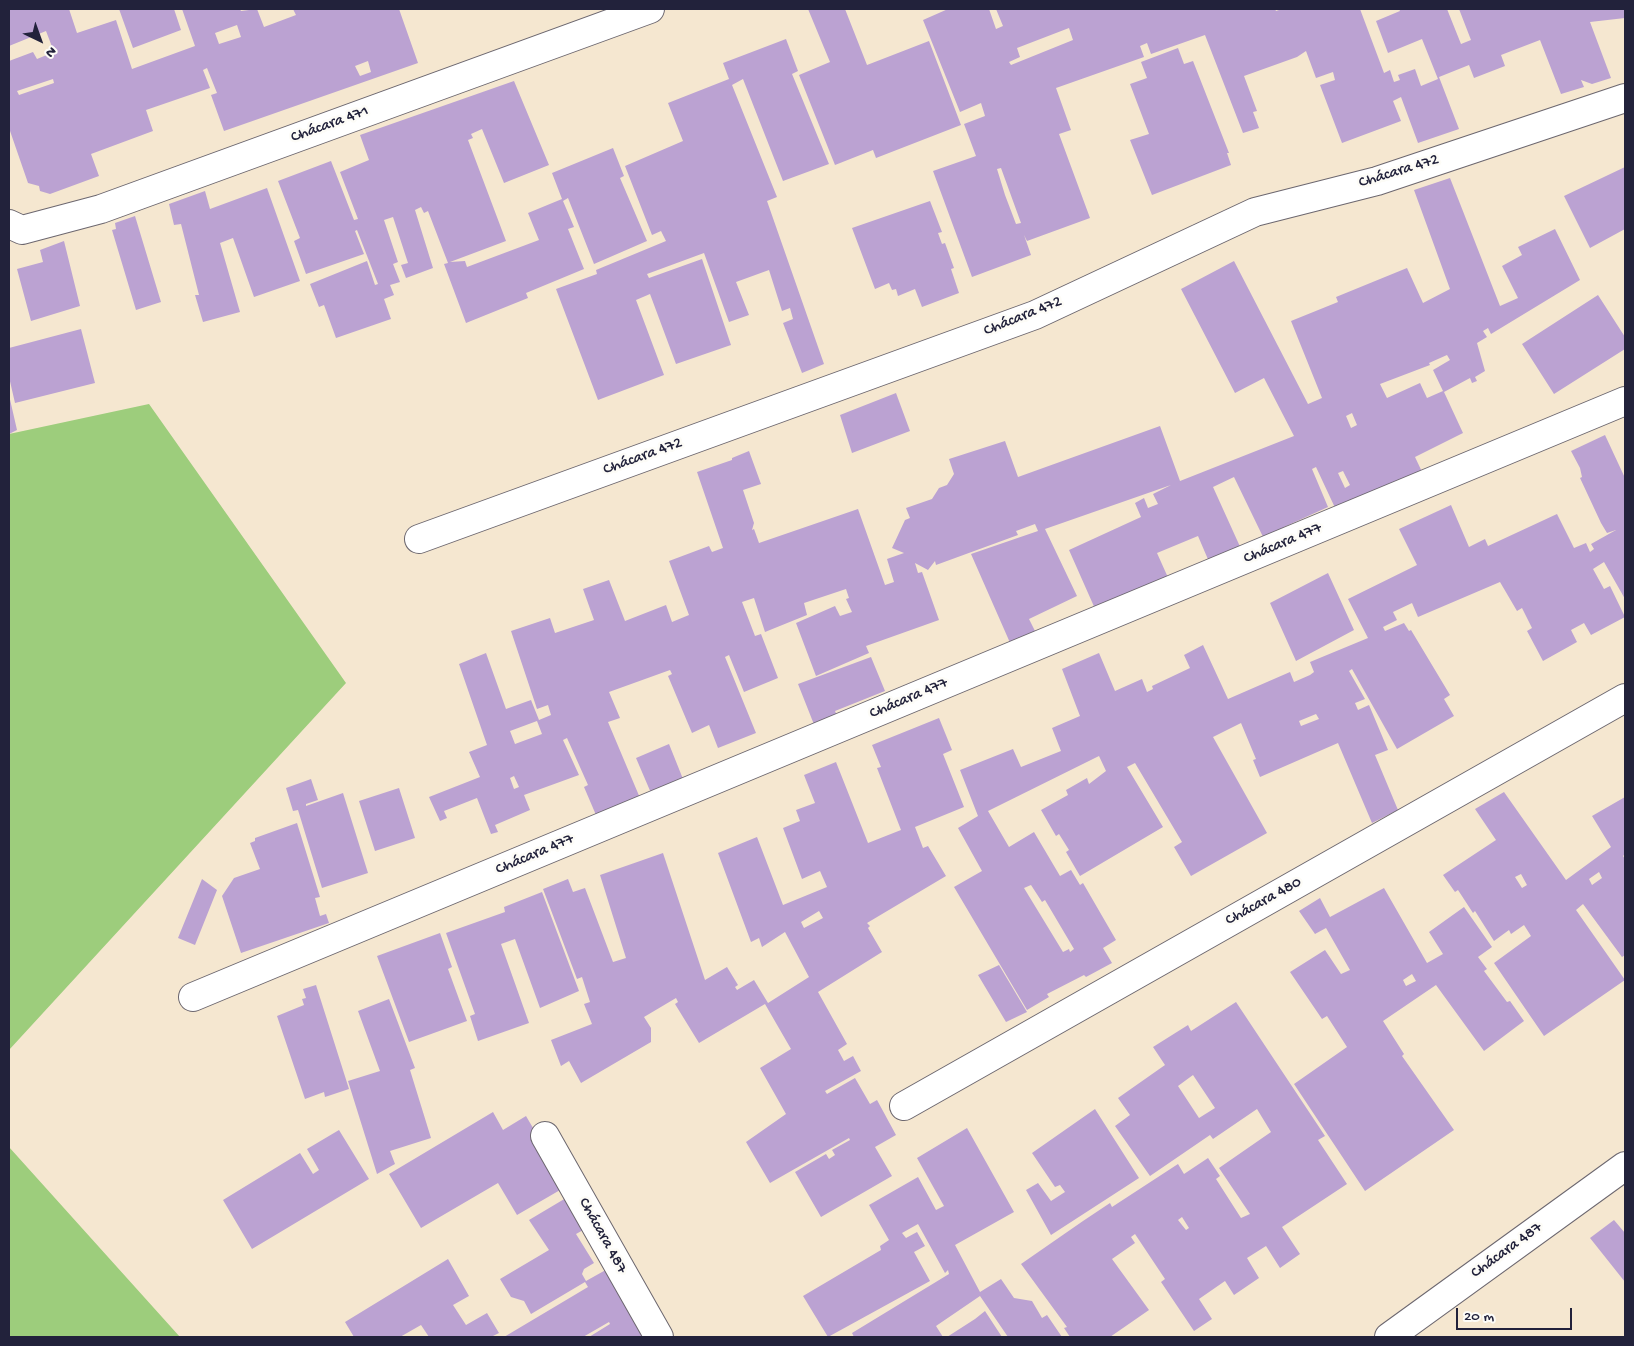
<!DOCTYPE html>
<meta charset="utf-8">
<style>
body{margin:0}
#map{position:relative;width:1634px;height:1346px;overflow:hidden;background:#f5e7d0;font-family:"Gochi Hand",sans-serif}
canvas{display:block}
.frame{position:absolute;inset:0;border:10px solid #22223b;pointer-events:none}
.north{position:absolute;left:15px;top:15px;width:50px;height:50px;-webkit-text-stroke:4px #fdfcf7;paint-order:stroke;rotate:138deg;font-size:14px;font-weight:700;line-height:20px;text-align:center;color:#22223b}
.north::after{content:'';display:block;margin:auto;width:18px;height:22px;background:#22223b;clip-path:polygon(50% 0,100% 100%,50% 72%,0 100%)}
.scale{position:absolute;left:1456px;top:1308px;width:116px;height:22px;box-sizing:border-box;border:2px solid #22223b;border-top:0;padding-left:6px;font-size:15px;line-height:18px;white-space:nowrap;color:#22223b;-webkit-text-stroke:4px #fdfcf7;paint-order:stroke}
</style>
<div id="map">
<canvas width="1634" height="1346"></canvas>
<div class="frame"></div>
<div class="north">N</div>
<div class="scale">20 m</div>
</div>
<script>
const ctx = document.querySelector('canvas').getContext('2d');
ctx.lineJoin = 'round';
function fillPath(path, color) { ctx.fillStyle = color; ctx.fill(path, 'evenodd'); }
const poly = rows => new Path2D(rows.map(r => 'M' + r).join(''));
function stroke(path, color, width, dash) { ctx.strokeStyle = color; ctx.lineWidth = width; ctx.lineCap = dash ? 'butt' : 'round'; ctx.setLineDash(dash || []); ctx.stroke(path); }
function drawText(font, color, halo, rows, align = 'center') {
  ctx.font = font + ' "Gochi Hand",sans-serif'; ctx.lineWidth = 5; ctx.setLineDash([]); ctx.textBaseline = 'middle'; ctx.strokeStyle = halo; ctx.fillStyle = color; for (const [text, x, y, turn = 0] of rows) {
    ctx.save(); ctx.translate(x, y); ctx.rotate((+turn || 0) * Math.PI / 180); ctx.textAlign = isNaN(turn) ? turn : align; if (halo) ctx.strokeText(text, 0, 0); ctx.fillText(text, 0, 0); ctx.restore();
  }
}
fillPath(poly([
 [149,404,346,683,9,1050,9,434],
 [9,1147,180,1337,9,1337]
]), '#9dcd7c');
fillPath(poly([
 [9,9,69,9,77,33,116,20,132,69,195,46,182,9,240,9,241,11,257,9,264,27,296,15,293,9,399,9,418,63,224,131,211,95,217,93,207,68,203,70,210,88,146,110,153,131,91,154,99,176,50,194,40,191,39,186,28,183,9,128,9,61,33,52,37,59,54,52,46,31,9,46],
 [237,25,241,37,219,44,215,33],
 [368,61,371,72,360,76,355,66],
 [53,79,54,83,19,95,17,91],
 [119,9,174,9,181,30,133,48],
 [808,9,845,9,867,65,929,41,961,125,876,158,873,150,835,165,799,75,830,62],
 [948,9,989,9,996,29,1003,26,996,9,1275,9,1276,11,1282,9,1360,9,1384,73,1390,70,1394,82,1400,80,1398,75,1415,69,1421,86,1438,79,1422,39,1388,53,1376,21,1400,11,1399,9,1447,9,1461,44,1471,40,1459,9,1625,9,1625,18,1590,22,1611,78,1592,84,1581,80,1584,87,1561,94,1540,40,1501,55,1505,66,1474,78,1469,65,1439,77,1459,129,1418,143,1401,97,1393,101,1401,121,1342,143,1320,85,1335,80,1333,72,1316,78,1306,51,1297,57,1244,76,1257,111,1253,112,1259,128,1243,133,1205,35,1151,54,1147,43,1140,46,1144,57,1056,88,1071,130,1059,134,1090,218,1027,241,1024,235,1031,255,972,277,933,171,976,156,964,124,985,116,981,103,960,112,923,20],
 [1069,28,1073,40,1011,65,1009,62,1020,57,1017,48],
 [1001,168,1021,223,1016,224,1005,195,997,169],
 [786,39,798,71,792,74,829,164,783,181,743,79,732,85,777,197,767,201,824,364,802,373,783,323,793,319,790,308,782,311,769,270,736,282,749,315,729,322,704,253,647,274,649,278,702,259,731,345,676,364,650,294,636,300,664,375,598,400,556,289,597,274,596,270,666,241,661,231,652,235,625,166,683,141,668,103,729,79,723,63],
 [1178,48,1184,64,1193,61,1229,153,1227,153,1231,165,1152,195,1130,140,1149,134,1130,84,1147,78,1141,62],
 [514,81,549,165,504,183,482,129,471,134,473,138,468,140,506,241,450,262,465,261,467,267,539,240,528,213,562,199,552,173,613,148,624,176,620,178,647,241,594,264,568,198,563,201,574,227,568,229,584,269,526,293,528,298,466,323,444,264,448,263,428,211,424,213,421,207,415,210,433,268,406,278,401,265,408,263,393,217,384,220,398,262,393,264,400,282,390,285,394,295,384,299,391,319,336,338,324,305,319,307,310,284,367,261,375,285,378,284,357,230,355,231,364,254,306,274,294,241,300,238,278,181,331,161,354,220,358,219,340,172,369,160,360,135],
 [1625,167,1625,229,1590,248,1564,196],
 [1450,178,1500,306,1518,298,1502,266,1522,255,1518,247,1555,229,1580,280,1491,334,1488,328,1483,331,1487,337,1477,343,1485,371,1475,377,1477,381,1472,383,1470,378,1444,392,1463,433,1415,457,1424,476,1337,512,1316,467,1312,469,1328,507,1284,527,1286,533,1265,541,1234,477,1213,487,1242,551,1210,564,1198,536,1157,553,1170,582,1096,611,1069,550,1141,517,1135,503,1144,498,1148,508,1158,504,1153,494,1171,485,1045,529,1077,596,1029,619,1037,635,1011,645,971,554,1038,531,1035,524,1016,531,1018,535,936,565,935,561,928,570,915,563,918,573,922,572,939,620,866,646,869,653,816,676,796,623,835,606,840,616,852,612,846,599,849,598,846,589,804,603,807,615,765,632,754,598,742,602,755,636,761,634,778,678,744,692,729,655,725,657,756,733,718,748,709,725,692,733,668,676,672,674,670,670,609,692,620,718,608,722,640,798,596,815,584,787,588,785,567,738,563,740,579,775,524,795,530,810,495,825,498,832,491,834,477,798,444,811,447,818,440,821,429,797,480,777,469,752,487,745,459,664,486,653,506,709,531,700,539,720,551,715,548,705,537,709,511,631,550,618,555,633,594,620,583,589,609,580,625,621,666,605,672,622,689,615,669,561,709,546,712,552,723,548,697,472,732,460,732,458,749,451,761,484,743,490,754,523,752,530,754,529,759,543,858,509,885,585,894,582,887,559,904,553,892,548,905,520,910,518,906,508,932,499,939,488,947,485,954,474,949,459,1005,441,1018,477,1160,426,1180,481,1294,436,1264,378,1235,393,1181,289,1234,261,1308,404,1322,398,1291,321,1338,302,1336,297,1407,268,1423,303,1450,289,1414,190],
 [1447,355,1450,360,1433,370,1443,391,1427,398,1420,383,1387,398,1380,384,1430,365,1429,363],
 [1352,413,1357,425,1351,428,1346,416],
 [1343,471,1350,485,1345,488,1338,473],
 [537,721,542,734,515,744,510,731],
 [514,776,519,787,514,789,510,778],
 [267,188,300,281,254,297,233,238,220,243,240,312,203,322,195,295,199,295,181,224,174,225,169,204,205,191,210,209],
 [930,201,942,232,938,233,942,244,945,243,954,268,951,269,959,293,922,307,915,289,898,296,896,289,892,290,889,283,875,289,852,228],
 [135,216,161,302,136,310,112,230,116,229,115,223],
 [64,241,80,306,31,321,17,269,43,262,40,250],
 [1598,295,1625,337,1625,349,1554,394,1522,344],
 [81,329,95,383,15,403,9,377,9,348],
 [896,393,910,431,852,453,840,415],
 [9,395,17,430,9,434],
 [1605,435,1625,478,1625,599,1604,562,1593,569,1604,589,1610,586,1625,617,1591,635,1584,623,1571,630,1577,642,1543,661,1527,631,1532,628,1522,608,1517,611,1500,582,1418,617,1412,603,1393,612,1397,620,1383,627,1385,631,1404,623,1409,631,1411,630,1450,695,1444,699,1454,716,1397,749,1352,669,1349,671,1365,699,1355,703,1358,710,1369,705,1388,750,1375,755,1398,810,1372,823,1338,743,1260,777,1253,760,1256,759,1241,723,1213,737,1267,833,1191,876,1174,847,1182,842,1135,763,1127,767,1163,827,1080,876,1066,852,1069,850,1059,834,1056,836,1041,810,1068,795,1066,790,1087,778,1089,784,1106,771,1099,756,988,811,1009,847,1034,832,1060,876,1071,870,1080,885,1083,883,1116,940,1103,948,1112,963,1086,977,1084,975,1047,994,1049,997,1027,1010,954,887,982,871,958,828,978,816,960,770,1013,749,1021,767,1061,751,1052,728,1080,716,1062,669,1099,653,1115,691,1142,679,1147,692,1153,689,1152,686,1190,668,1184,655,1203,645,1228,699,1290,672,1294,682,1310,675,1314,672,1310,662,1368,638,1348,599,1417,565,1399,529,1451,505,1469,547,1485,539,1488,546,1557,514,1574,548,1586,543,1590,552,1594,549,1591,544,1616,530,1607,533,1601,523,1580,478,1582,477,1580,468,1571,451],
 [1316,714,1319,719,1301,726,1299,721],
 [1031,885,1042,902,1045,900,1074,949,1070,952,1069,949,1063,952,1024,888],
 [1328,573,1354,630,1296,661,1270,603],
 [871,657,885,691,835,711,838,718,815,727,798,684],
 [939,718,952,750,943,754,964,807,915,827,923,848,928,846,946,876,867,923,870,926,868,928,882,952,818,992,847,1044,838,1050,844,1061,853,1056,861,1071,825,1091,827,1094,855,1078,870,1104,877,1100,896,1135,875,1147,892,1176,821,1217,795,1172,826,1154,829,1159,835,1155,832,1150,850,1140,849,1138,770,1183,746,1142,786,1114,760,1068,791,1049,765,1004,699,1043,675,1004,678,1002,676,998,644,1017,651,1028,651,1042,581,1083,569,1061,561,1066,551,1040,592,1024,584,1004,590,1002,582,977,577,979,543,889,568,879,573,892,585,888,613,962,626,958,600,875,663,853,705,980,727,967,738,985,735,987,737,990,754,980,768,1003,809,977,785,932,762,947,759,938,751,942,718,853,757,837,783,905,827,887,820,871,802,879,783,828,800,821,796,810,815,803,804,775,836,762,868,843,901,830,877,768,881,767,872,745],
 [819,911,823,918,804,928,801,922],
 [669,744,683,779,651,793,636,758],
 [311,779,318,800,306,804,306,806,343,793,368,873,322,888,298,810,293,811,286,788],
 [399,788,415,838,375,851,359,801],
 [1504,792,1566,880,1611,847,1592,816,1625,797,1625,854,1623,856,1625,859,1625,955,1622,957,1583,904,1576,910,1625,980,1544,1036,1494,963,1531,936,1524,925,1511,934,1509,930,1494,941,1475,911,1473,913,1458,890,1455,892,1443,875,1496,840,1475,809],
 [1599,872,1602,878,1592,885,1589,879],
 [1521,874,1527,885,1522,888,1515,877],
 [297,823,320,897,315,898,320,916,326,914,329,923,241,953,222,896,234,878,260,869,250,843,255,841,255,838],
 [202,879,217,890,195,945,178,938],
 [1384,888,1427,963,1443,954,1429,932,1464,907,1492,947,1478,957,1487,969,1484,971,1507,1002,1510,1001,1524,1021,1484,1051,1436,985,1383,1021,1404,1054,1402,1056,1454,1130,1365,1191,1294,1084,1347,1047,1327,1016,1322,1019,1290,972,1325,950,1341,974,1350,970,1326,928,1315,934,1299,911,1320,898,1330,917],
 [1412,974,1416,981,1406,986,1403,980],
 [542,892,579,991,540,1008,515,939,501,944,529,1023,478,1041,470,1016,475,1014,446,933,505,912,504,907],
 [440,933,452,967,448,969,467,1021,409,1042,377,956],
 [999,965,1027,1012,1006,1022,978,975],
 [316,985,349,1089,325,1097,324,1092,305,1099,277,1016,304,1005,302,999,306,998,303,989],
 [389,999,415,1068,410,1070,431,1138,390,1151,395,1164,377,1174,348,1081,380,1071,358,1011],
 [1236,1002,1325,1136,1318,1140,1347,1184,1282,1227,1300,1254,1280,1268,1266,1246,1247,1258,1259,1278,1234,1295,1225,1281,1199,1299,1212,1319,1194,1331,1161,1282,1165,1279,1135,1234,1131,1237,1135,1243,1112,1259,1149,1310,1110,1337,1070,1337,1064,1328,1067,1327,1021,1264,1083,1221,1110,1203,1112,1207,1178,1164,1184,1174,1208,1158,1220,1176,1216,1179,1241,1218,1250,1214,1219,1168,1271,1132,1257,1109,1213,1139,1210,1135,1150,1176,1115,1126,1130,1115,1118,1098,1165,1065,1153,1047,1188,1025,1191,1031],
 [1193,1075,1215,1108,1199,1118,1178,1086],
 [1182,1217,1189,1228,1186,1230,1178,1220],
 [1095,1109,1139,1178,1051,1235,1026,1190,1038,1183,1051,1201,1065,1192,1060,1185,1055,1187,1032,1153],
 [493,1112,503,1130,526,1116,567,1186,517,1215,498,1183,421,1228,389,1174],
 [967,1128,1014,1212,955,1245,980,1292,1001,1279,1014,1298,1032,1301,1042,1318,1047,1315,1062,1337,1008,1337,980,1296,936,1326,943,1337,854,1337,852,1333,949,1274,948,1270,945,1273,918,1224,902,1233,906,1238,917,1232,925,1246,914,1252,930,1281,828,1337,803,1296,881,1250,880,1246,889,1240,869,1205,918,1177,936,1210,944,1206,917,1158],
 [339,1130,369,1179,252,1249,223,1200,300,1153,313,1174,319,1170,307,1149],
 [566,1198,585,1229,576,1234,594,1263,584,1269,582,1274,586,1281,611,1267,655,1337,589,1337,610,1324,609,1322,583,1337,504,1337,588,1287,585,1282,531,1314,524,1301,511,1297,500,1279,549,1250,529,1220],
 [1614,1220,1625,1233,1625,1282,1590,1238],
 [448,1259,469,1296,453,1305,466,1325,487,1313,499,1333,491,1337,429,1337,421,1325,400,1337,354,1337,345,1322],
 [985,1311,1002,1337,947,1337,975,1319]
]), '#bba2d2');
const street = poly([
 [9,224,22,230,101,209,650,9],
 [419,539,1035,315,1255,212,1377,181,1625,98],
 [193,997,1625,401],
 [904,1106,1625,698],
 [545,1136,659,1337],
 [1389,1337,1625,1166]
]);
stroke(street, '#6c676f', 30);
stroke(street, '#fff', 28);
drawText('16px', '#22223b', '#fdfcf7', [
 ["Chácara 471",330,125,-20],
 ["Chácara 472",1399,172,-17],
 ["Chácara 472",1023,317,-22],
 ["Chácara 472",643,457,-20],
 ["Chácara 477",1283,544,-23],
 ["Chácara 477",909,699,-23],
 ["Chácara 477",535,855,-23],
 ["Chácara 480",1264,902,-29],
 ["Chácara 487",602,1236,61],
 ["Chácara 487",1507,1251,-36]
]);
</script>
